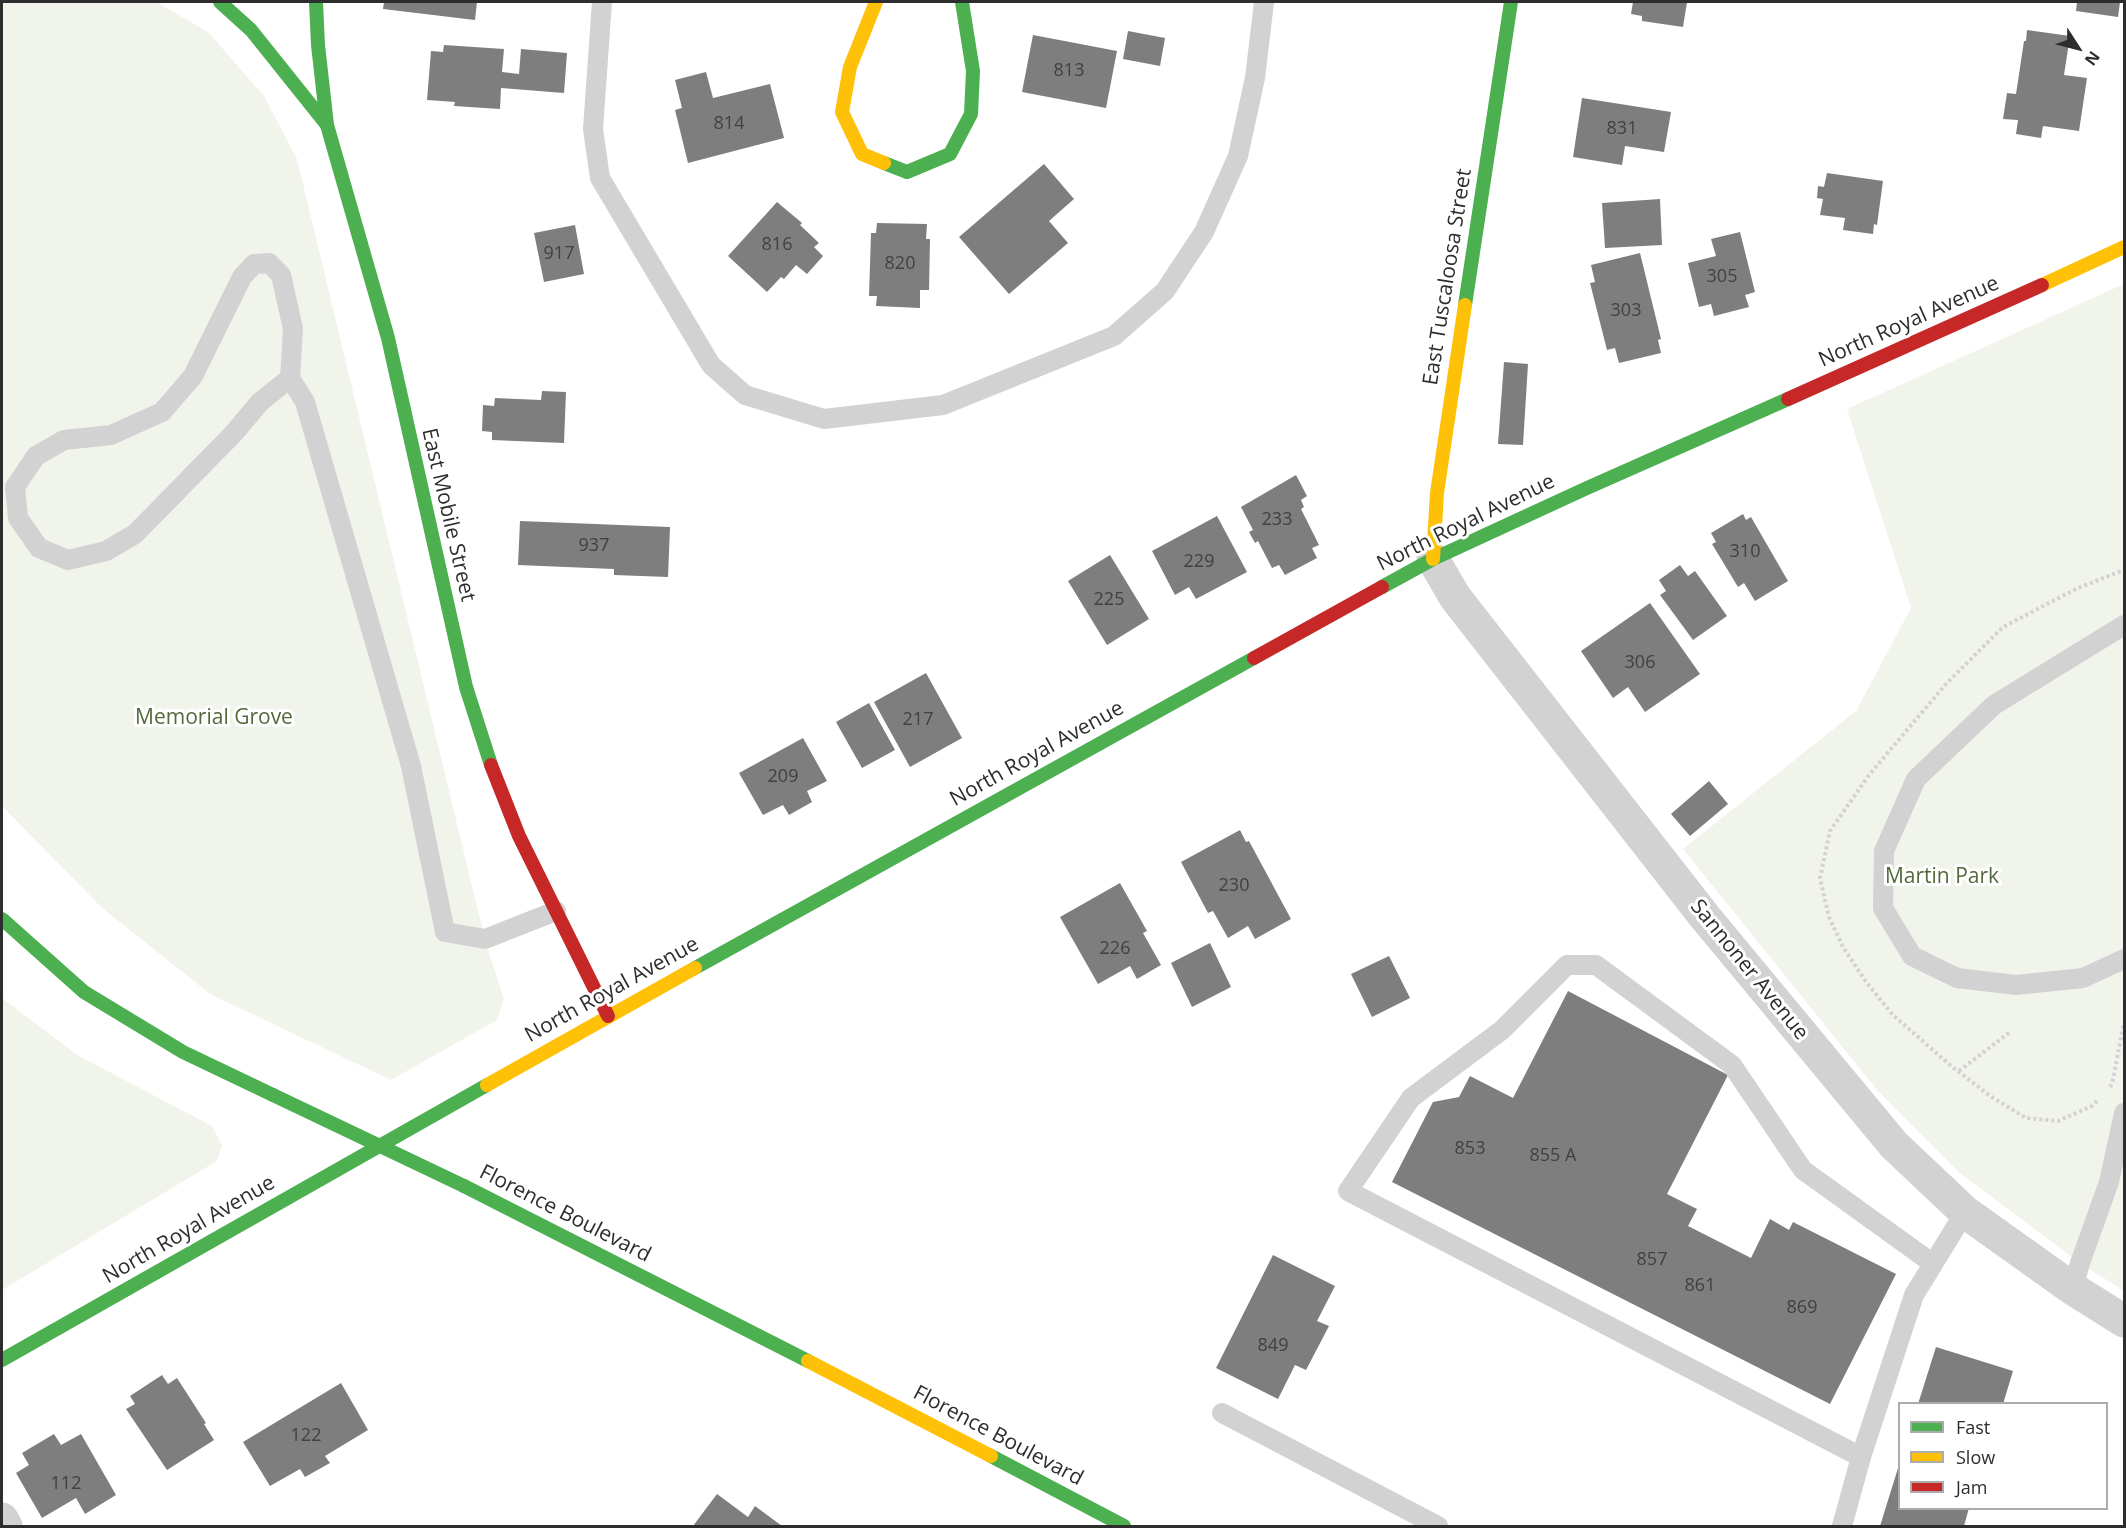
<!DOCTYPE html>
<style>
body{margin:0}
#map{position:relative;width:2126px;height:1528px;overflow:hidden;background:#fff;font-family:"Open Sans",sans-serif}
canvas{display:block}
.frame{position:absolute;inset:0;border:3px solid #2d2d2d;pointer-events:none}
.legend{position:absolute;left:1898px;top:1402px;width:210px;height:108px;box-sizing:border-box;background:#fff;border:2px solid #ababab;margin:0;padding:8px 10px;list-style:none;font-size:18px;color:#2d2d2d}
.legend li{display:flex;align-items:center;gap:12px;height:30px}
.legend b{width:30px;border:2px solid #ababab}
.north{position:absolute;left:2048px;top:18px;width:60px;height:60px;-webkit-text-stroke:4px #fff;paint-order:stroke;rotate:126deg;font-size:16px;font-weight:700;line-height:24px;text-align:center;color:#2d2d2d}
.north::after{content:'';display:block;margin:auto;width:21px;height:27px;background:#2d2d2d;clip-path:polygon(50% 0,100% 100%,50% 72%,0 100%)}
</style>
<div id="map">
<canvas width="2126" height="1528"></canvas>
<div class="frame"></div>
<ul class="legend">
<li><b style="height:8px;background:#4caf50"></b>Fast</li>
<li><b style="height:8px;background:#ffc107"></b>Slow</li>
<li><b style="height:8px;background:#c62828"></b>Jam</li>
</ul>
<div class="north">N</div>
</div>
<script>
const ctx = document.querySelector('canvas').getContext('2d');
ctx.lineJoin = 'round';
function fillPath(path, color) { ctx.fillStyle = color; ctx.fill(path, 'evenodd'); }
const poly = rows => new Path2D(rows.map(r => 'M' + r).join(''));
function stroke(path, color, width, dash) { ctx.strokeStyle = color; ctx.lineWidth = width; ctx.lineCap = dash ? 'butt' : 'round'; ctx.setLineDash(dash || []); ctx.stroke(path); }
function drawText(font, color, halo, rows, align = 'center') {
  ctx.font = font + ' "Open Sans",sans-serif'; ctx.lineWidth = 6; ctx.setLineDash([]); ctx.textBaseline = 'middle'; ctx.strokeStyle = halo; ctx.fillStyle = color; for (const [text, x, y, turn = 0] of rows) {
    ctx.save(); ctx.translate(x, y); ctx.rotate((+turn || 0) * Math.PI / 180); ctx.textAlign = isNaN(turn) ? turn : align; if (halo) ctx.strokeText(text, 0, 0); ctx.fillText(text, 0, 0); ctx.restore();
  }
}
fillPath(poly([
 [2,2,156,2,208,32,264,96,297,159,477,907,490,956,504,999,497,1020,391,1080,210,994,102,908,2,806],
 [2124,284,2124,1291,2080,1263,1961,1174,1878,1091,1683,849,1856,711,1911,608,1847,409],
 [2,998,79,1056,212,1126,222,1145,217,1161,2,1290]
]), '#f1f4eb');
fillPath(poly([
 [384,2,477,2,475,20,383,9],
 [1633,2,1687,2,1683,27,1642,21,1642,16,1631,14],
 [2077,2,2120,2,2118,17,2076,11],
 [2027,30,2070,36,2064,75,2087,78,2079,131,2043,126,2041,138,2016,134,2018,120,2003,119,2007,93,2016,94,2024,41,2026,41],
 [1128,31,1165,38,1160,66,1123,59],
 [1033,35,1117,51,1106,108,1022,92],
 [444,45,504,49,502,72,519,74,521,49,567,53,564,93,501,88,500,109,454,106,455,102,427,100,431,51,443,52],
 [706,72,713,98,770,84,784,138,688,163,675,110,682,108,675,80],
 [1582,98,1671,112,1664,152,1625,146,1622,165,1573,157],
 [1044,164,1074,199,1049,221,1068,243,1009,294,959,237],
 [1827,173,1883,181,1877,225,1874,224,1873,234,1843,230,1845,218,1820,215,1823,199,1817,198,1818,186,1824,187],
 [1660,199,1662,245,1605,248,1602,203],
 [777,202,802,223,800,225,819,243,814,247,823,256,807,274,796,265,784,279,781,277,767,292,728,256],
 [877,223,927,224,926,239,930,239,929,290,920,290,920,308,876,306,877,296,869,296,871,233,876,233],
 [575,225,584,274,544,282,534,233],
 [1740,232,1755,292,1745,295,1749,307,1714,316,1711,304,1699,307,1688,263,1716,256,1711,239],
 [1640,253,1661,339,1658,340,1661,353,1619,363,1615,348,1607,350,1590,283,1595,282,1591,265],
 [1504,362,1528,364,1523,445,1498,444],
 [542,391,566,392,564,443,492,440,492,432,482,431,483,405,494,406,495,398,541,400],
 [1296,475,1307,496,1301,500,1304,507,1301,509,1319,545,1312,548,1317,558,1285,575,1279,565,1272,568,1258,541,1255,543,1249,532,1253,530,1241,507],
 [1743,514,1746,520,1751,517,1788,581,1755,601,1744,583,1738,587,1712,544,1716,542,1711,533],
 [1217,516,1247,572,1196,599,1189,587,1175,595,1152,551],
 [520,521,670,527,668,577,614,575,614,569,518,565],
 [1110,555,1149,619,1107,645,1068,581],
 [1680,565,1688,576,1695,571,1727,616,1693,640,1660,595,1666,591,1659,580],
 [1650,603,1700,674,1645,712,1628,687,1613,698,1581,651],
 [926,673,962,738,910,767,874,702],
 [869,703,895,750,862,768,836,722],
 [803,738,827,781,807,791,812,802,789,815,783,805,763,815,739,773],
 [1709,781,1728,804,1690,836,1671,814],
 [1240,830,1246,842,1249,841,1291,919,1255,939,1248,926,1228,938,1213,911,1208,913,1181,862],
 [1120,883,1147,931,1143,933,1161,965,1137,979,1130,966,1098,984,1060,917],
 [1210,943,1231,987,1192,1007,1171,963],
 [1389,956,1410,998,1372,1017,1351,974],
 [1568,991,1728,1075,1667,1194,1697,1209,1688,1226,1751,1258,1770,1219,1789,1230,1793,1222,1896,1274,1830,1404,1392,1182,1433,1102,1459,1097,1470,1076,1513,1098],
 [1273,1255,1335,1286,1317,1321,1329,1326,1306,1370,1295,1365,1278,1399,1216,1368],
 [1936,1347,2013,1371,2003,1404,1918,1404],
 [162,1375,168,1384,177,1378,206,1423,204,1424,214,1440,167,1470,126,1409,135,1404,130,1396],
 [341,1383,368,1430,325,1456,330,1463,305,1477,300,1469,270,1486,243,1442],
 [54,1434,61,1445,81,1434,116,1495,85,1514,76,1498,42,1518,16,1473,29,1465,22,1453],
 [1899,1465,1900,1508,1969,1508,1964,1526,1880,1526],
 [717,1494,748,1517,755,1506,782,1526,693,1526]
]), '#7e7e7e');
stroke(poly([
 [1959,1071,2010,1032],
 [2110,1087,2112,1084,2124,1023],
 [2097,1101,2092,1106,2058,1121,2026,1118,1990,1096,1950,1065,1893,1015,1866,982,1843,947,1829,917,1820,878,1830,831,1869,775,1946,684,2003,627,2078,588,2124,570]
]), '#d2d2d2', 4, [3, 3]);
stroke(poly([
 [602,2,593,129,600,178,711,365,745,395,824,419,943,405,1114,336,1165,291,1204,232,1238,156,1255,78,1264,2],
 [290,378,260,402,234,433,135,534,106,551,68,560,39,548,18,518,15,487,36,456,64,440,111,435,162,412,193,376,242,277,254,264,269,263,281,275,293,329,290,378,305,402,411,766,445,932,485,939,556,911],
 [2124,625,1994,705,1916,779,1884,851,1883,908,1912,956,1957,978,2016,985,2083,978,2124,959],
 [2073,1289,2080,1263,2109,1182,2124,1113],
 [1222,1413,1438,1526],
 [1861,1457,1348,1191,1411,1098,1502,1030,1567,965,1596,965,1732,1065,1803,1170,1932,1263],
 [1842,1526,1861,1457,1914,1295,1965,1212]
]), '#d2d2d2', 20);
stroke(poly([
 [1433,559,1455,597,1705,917,1894,1145,1965,1212,2073,1289,2124,1321],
 [2,1519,6,1526]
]), '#d2d2d2', 33);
stroke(poly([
 [220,2,251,30,327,125],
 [316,2,318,45,327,125,388,338,466,687,491,765],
 [884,163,907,172,950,154,971,114,973,71,962,2],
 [1465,305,1511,2],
 [1382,587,1433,559,1587,488,1788,399],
 [2,919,84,992,183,1052,273,1095],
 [695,968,1254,658],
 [464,1186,808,1361],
 [2,1360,487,1085],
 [991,1456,1124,1526]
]), '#4caf50', 14);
stroke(poly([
 [876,2,850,67,842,112,862,154,884,163],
 [2042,285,2124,247],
 [1433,559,1437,493,1465,305],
 [487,1085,695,968],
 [808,1361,991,1456]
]), '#ffc107', 14);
stroke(poly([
 [1788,399,2042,285],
 [1254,658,1382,587],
 [491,765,519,836,608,1016]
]), '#c62828', 14);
stroke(poly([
 [273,1095,464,1186]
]), '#4caf50', 14);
drawText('18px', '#414141', null, [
 ["813",1069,71],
 ["814",729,124],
 ["831",1622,129],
 ["816",777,245],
 ["917",559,254],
 ["820",900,264],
 ["305",1722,277],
 ["303",1626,311],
 ["233",1277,520],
 ["937",594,546],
 ["310",1745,552],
 ["229",1199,562],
 ["225",1109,600],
 ["306",1640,663],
 ["217",918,720],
 ["209",783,777],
 ["230",1234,886],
 ["226",1115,949],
 ["853",1470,1149],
 ["855 A",1553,1156],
 ["857",1652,1260],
 ["861",1700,1286],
 ["869",1802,1308],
 ["849",1273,1346],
 ["122",306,1436],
 ["112",66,1484]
]);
drawText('21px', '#2d2d2d', '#fff', [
 ["East Tuscaloosa Street",1448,277,-81],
 ["North Royal Avenue",1909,322,-24],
 ["East Mobile Street",448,515,77],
 ["North Royal Avenue",1466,523,-26],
 ["North Royal Avenue",1037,754,-29],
 ["Sannoner Avenue",1749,970,51],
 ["North Royal Avenue",612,990,-29],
 ["Florence Boulevard",565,1214,27],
 ["North Royal Avenue",189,1230,-30],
 ["Florence Boulevard",998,1436,28]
]);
drawText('21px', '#53693b', '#fff', [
 ["Memorial Grove",214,718],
 ["Martin Park",1942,877]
]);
</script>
